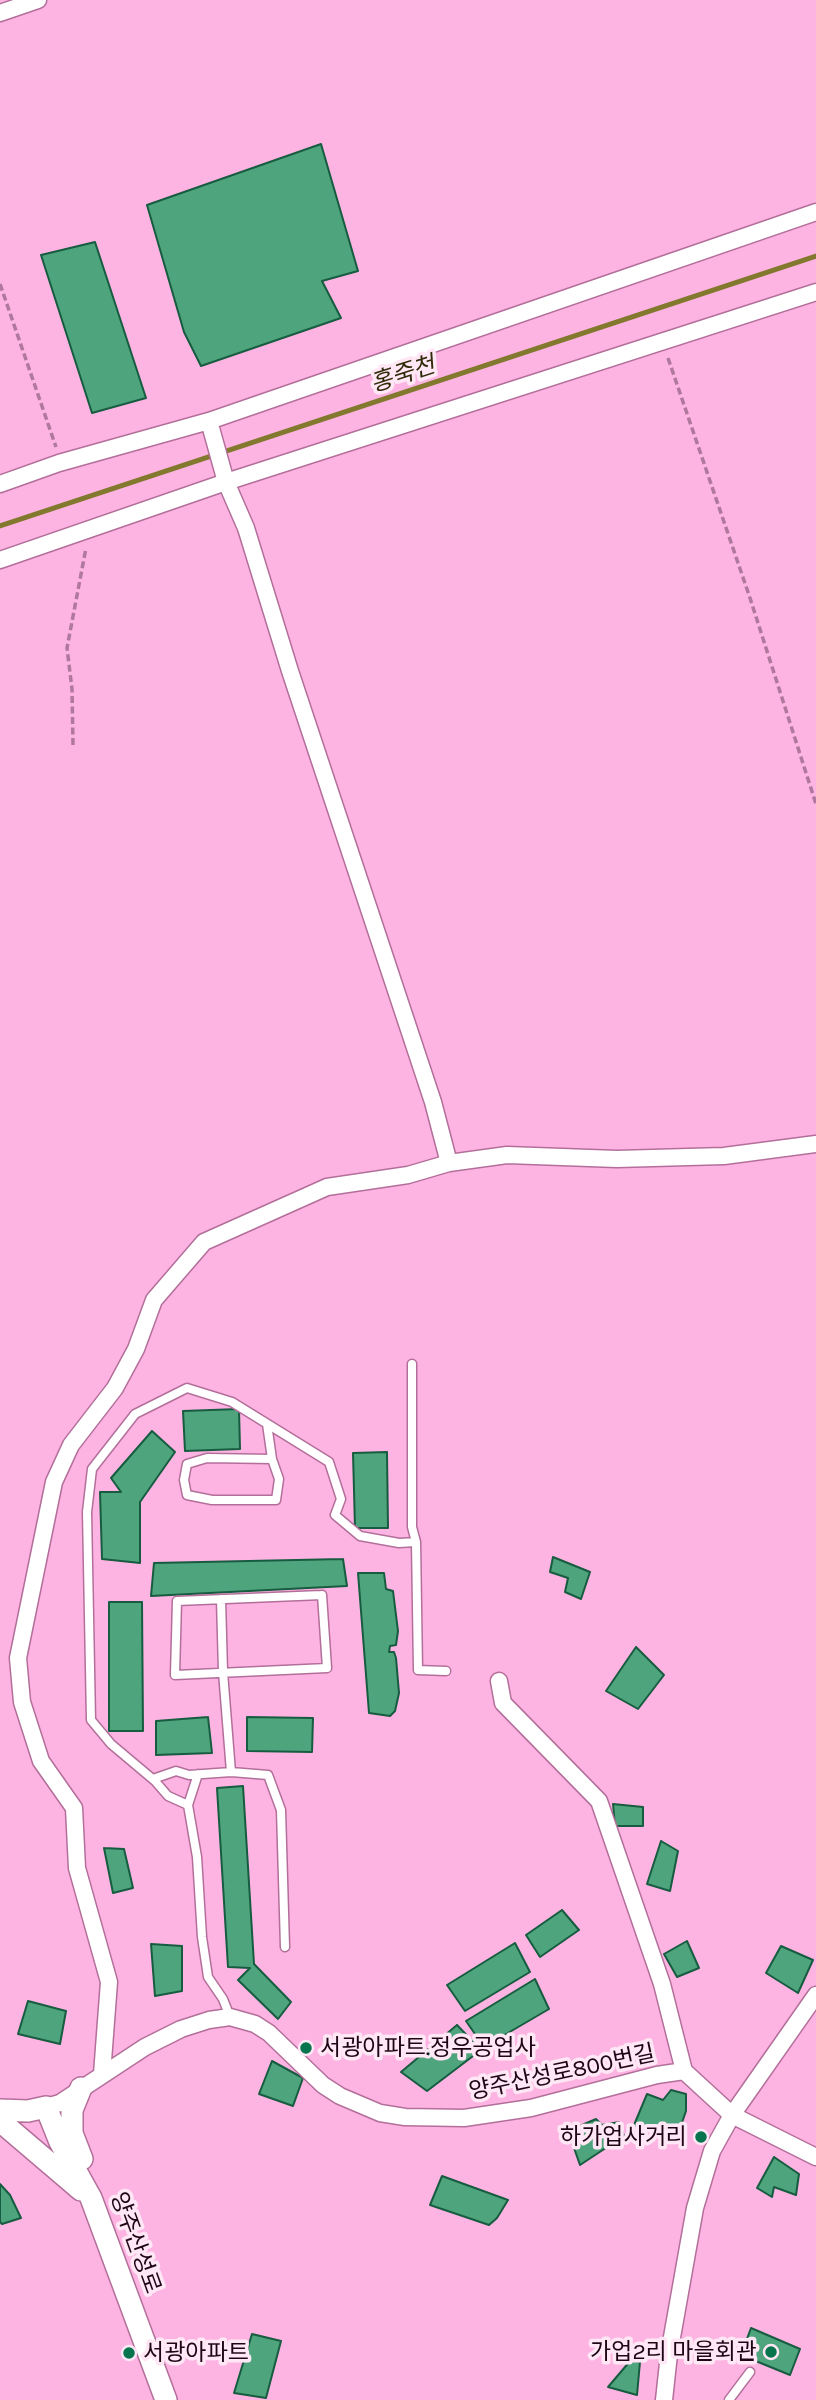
<!DOCTYPE html>
<html>
<head>
<meta charset="utf-8">
<style>
  body { margin:0 }
  canvas { display:block; background:#fdb4e2 }
</style>
</head>
<body>
<canvas width="816" height="2400"></canvas>
<script>
const g = document.querySelector('canvas').getContext('2d');
g.lineJoin = 'round';
const shape = rows => new Path2D(rows.map(r => 'M' + r).join(''));
function strokePath(path, color, width, dash) { g.strokeStyle = color; g.lineWidth = width; g.lineCap = dash ? 'butt' : 'round'; g.setLineDash(dash || []); g.stroke(path); }
function fillPath(path, color) { g.fillStyle = color; g.fill(path, 'evenodd'); }
function label(font, color, halo, rows, align = 'center') {
  g.font = font + ' Karla,"Noto Sans KR",sans-serif'; g.lineWidth = 7; g.setLineDash([]); g.textBaseline = 'middle'; g.strokeStyle = halo; g.fillStyle = color; for (const [text, x, y, turn = 0] of rows) {
    g.save(); g.translate(x, y); g.rotate((+turn || 0) * Math.PI / 180); g.textAlign = isNaN(turn) ? turn : align; if (halo) g.strokeText(text, 0, 0); g.fillText(text, 0, 0); g.restore();
  }
}
const stream = shape([
  [0,526,816,256]
]);
const building = shape([
  [321,144,358,271,322,281,341,318,201,366,184,332,147,205,321,144],
  [95,242,146,398,92,413,41,255,95,242],
  [239,1409,240,1449,185,1451,183,1411,239,1409],
  [152,1431,175,1452,140,1502,140,1563,102,1559,100,1492,121,1492,111,1478,152,1431],
  [387,1452,388,1528,355,1528,353,1453,387,1452],
  [553,1557,590,1572,581,1599,565,1592,568,1578,550,1572,553,1557],
  [343,1559,347,1586,151,1596,154,1563,343,1559],
  [358,1573,384,1573,386,1589,393,1591,398,1631,396,1645,390,1646,389,1652,394,1652,396,1658,399,1693,395,1711,390,1716,369,1713,358,1573],
  [109,1602,142,1602,143,1731,109,1731,109,1602],
  [636,1647,664,1675,638,1709,606,1691,636,1647],
  [208,1717,212,1753,156,1755,156,1721,208,1717],
  [247,1717,313,1718,312,1752,247,1751,247,1717],
  [243,1786,254,1964,291,2002,278,2019,238,1980,250,1968,228,1967,217,1788,243,1786],
  [613,1804,643,1807,643,1826,615,1826,613,1804],
  [661,1841,678,1851,670,1891,647,1884,661,1841],
  [104,1848,124,1849,133,1888,113,1893,104,1848],
  [562,1910,579,1930,540,1957,526,1935,562,1910],
  [687,1941,699,1968,677,1977,664,1954,687,1941],
  [515,1943,530,1972,465,2011,447,1985,515,1943],
  [151,1944,182,1946,182,1991,155,1996,151,1944],
  [781,1946,813,1960,798,1993,766,1973,781,1946],
  [535,1979,549,2009,484,2047,466,2021,535,1979],
  [28,2001,66,2011,60,2044,18,2034,28,2001],
  [457,2025,481,2050,427,2091,401,2072,457,2025],
  [272,2061,303,2078,293,2106,259,2094,272,2061],
  [671,2090,686,2094,686,2111,676,2140,634,2125,647,2094,663,2100,671,2090],
  [596,2119,602,2125,619,2122,624,2136,580,2165,568,2131,596,2119],
  [774,2157,799,2174,796,2195,774,2187,772,2197,757,2188,774,2157],
  [442,2176,508,2200,497,2218,489,2225,430,2205,442,2176],
  [0,2184,10,2195,21,2218,2,2224,0,2222,0,2184],
  [751,2328,800,2349,790,2375,741,2355,751,2328],
  [252,2334,281,2341,266,2398,234,2393,252,2334],
  [631,2360,640,2362,637,2395,608,2387,631,2360]
]);
const path = shape([
  [0,284,56,447],
  [668,358,750,598,816,804],
  [73,745,72,689,67,648,86,548]
]);
const lane = shape([
  [412,1364,412,1527,416,1542,418,1670,446,1671],
  [267,1424,272,1459,279,1479,276,1500,212,1500,187,1495,184,1480,187,1464,207,1458,272,1459],
  [322,1595,327,1668,175,1675,177,1601,322,1595],
  [221,1599,223,1672,231,1772],
  [153,1779,176,1771,189,1775,231,1772,268,1775,281,1810,285,1947],
  [188,1805,198,1774],
  [230,2017,223,1999,208,1977,202,1937,197,1857,188,1805,168,1796,155,1781,111,1744,91,1720,87,1512,92,1469,135,1414,187,1388,232,1402,329,1462,341,1499,335,1515,360,1536,399,1543,416,1542],
  [729,2400,750,2372]
]);
const street = shape([
  [0,13,38,0],
  [209,421,226,482,246,528,290,671,433,1102,449,1163],
  [0,484,59,463,209,421,816,212],
  [0,560,226,482,816,292],
  [499,1681,503,1703,599,1801,662,1984,684,2071],
  [102,2074,109,1982,77,1868,74,1808,41,1761,22,1702,18,1658,54,1482,71,1445,115,1388,136,1349,154,1300,204,1242,327,1187,408,1175,449,1163,507,1155,617,1159,724,1156,816,1144],
  [46,2107,60,2103,145,2047,181,2029,209,2020,230,2017,255,2024,269,2033,323,2085,340,2096,380,2113,405,2117,464,2118,531,2108,657,2075,684,2071,732,2115,816,2157],
  [664,2400,669,2354,695,2208,712,2151,732,2115,816,1995]
]);
const secondary = shape([
  [81,2088,72,2110,72,2133,82,2159],
  [0,2110,28,2111,46,2107,60,2142,91,2198,166,2400],
  [0,2121,81,2190]
]);
const markers = [
  [306,2048,7,"#06754e"],
  [701,2137,7,"#06754e"],
  [771,2352,7,"#06754e"],
  [129,2353,7,"#06754e"]
];
const poiNames = [
  ["서광아파트.정우공업사",320,2048],
  ["하가업사거리",687,2137,"right"],
  ["가업2리 마을회관",757,2352,"right"],
  ["서광아파트",143,2353]
];
const streetNames = [
  ["양주산성로800번길",562,2073,-12],
  ["양주산성로",135,2243,70]
];
const waterNames = [
  ["홍죽천",403,375,-18]
];
strokePath(stream, '#82782e', 5);
fillPath(building, '#4ea47c');
strokePath(building, '#175c40', 2);
strokePath(lane, '#b36f9a', 11);
strokePath(street, '#b36f9a', 19);
strokePath(secondary, '#b36f9a', 24);
strokePath(path, '#b0789c', 3.5, [7, 3.5]);
strokePath(lane, '#fff', 8);
strokePath(street, '#fff', 16);
strokePath(secondary, '#fff', 21);
for (const [x, y, r, color] of markers) { const dot = new Path2D(); dot.arc(x, y, r, 0, 2 * Math.PI); g.fillStyle = color; g.fill(dot); strokePath(dot, '#ffe7f5', 2.5); }
label('23px', '#1d0516', '#ffe7f5', poiNames, 'left');
label('23px', '#1d0516', '#ffe7f5', streetNames);
label('italic 24px', '#302b0a', '#ffe7f5', waterNames);
</script>
</body>
</html>
